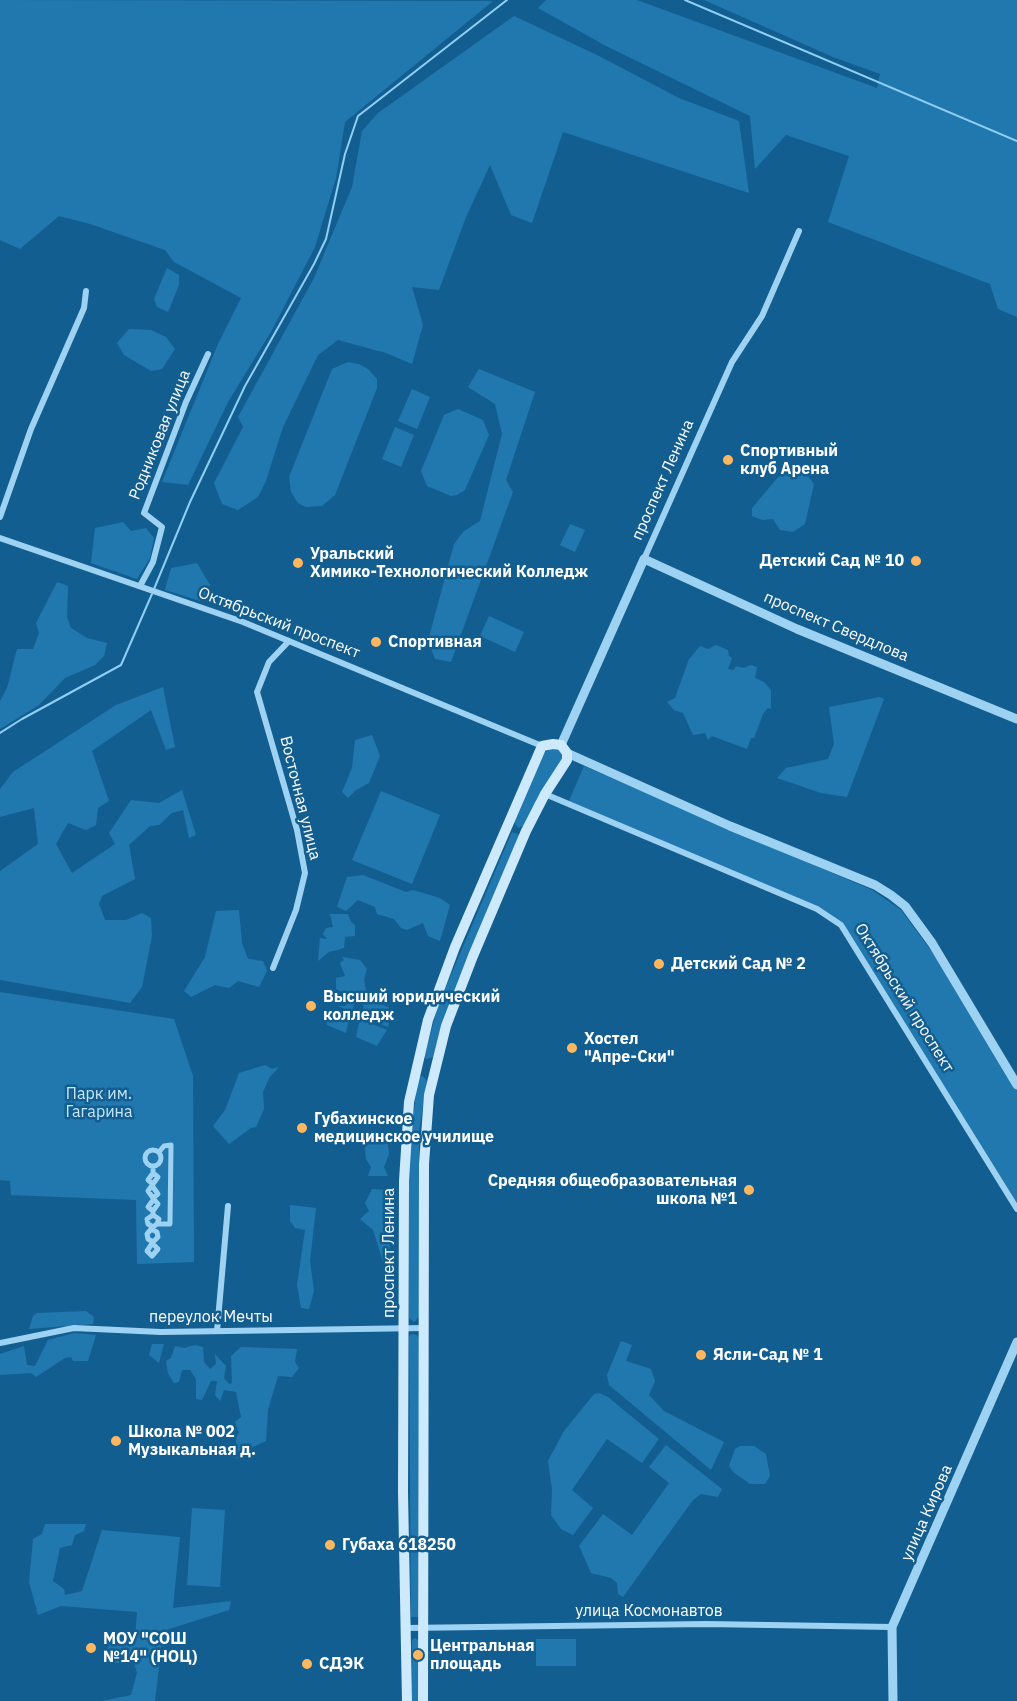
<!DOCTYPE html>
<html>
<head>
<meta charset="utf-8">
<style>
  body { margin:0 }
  canvas { display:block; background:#135e90 }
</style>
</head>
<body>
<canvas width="1017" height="1701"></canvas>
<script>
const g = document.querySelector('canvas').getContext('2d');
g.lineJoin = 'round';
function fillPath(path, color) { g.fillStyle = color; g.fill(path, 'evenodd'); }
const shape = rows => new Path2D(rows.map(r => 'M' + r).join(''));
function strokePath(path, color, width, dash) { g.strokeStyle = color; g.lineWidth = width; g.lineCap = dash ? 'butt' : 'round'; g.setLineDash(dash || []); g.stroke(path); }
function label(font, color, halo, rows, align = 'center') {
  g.font = font + ' "IBM Plex Sans",sans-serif'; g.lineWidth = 5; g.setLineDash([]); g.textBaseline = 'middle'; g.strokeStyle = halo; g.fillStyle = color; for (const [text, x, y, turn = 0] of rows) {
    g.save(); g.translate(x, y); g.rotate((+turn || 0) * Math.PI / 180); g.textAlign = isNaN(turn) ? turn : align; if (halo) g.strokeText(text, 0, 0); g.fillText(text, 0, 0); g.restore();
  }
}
const green = shape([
  [0,0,493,1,345,122,336,178,315,247,272,330,228,402,188,485,162,482,218,344,241,298,174,262,165,250,90,224,59,216,20,249,0,240],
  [546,0,637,0,877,88,880,74,833,57,704,0,1017,0,1017,317,998,309,990,284,828,222,849,156,786,135,755,169,750,116,606,46,538,8],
  [514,16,597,55,679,98,739,121,749,193,563,132,532,223,511,215,490,165,466,217,439,290,412,287,423,325,412,364,386,353,338,340,318,355,283,427,266,481,258,497,238,510,222,504,214,483,243,427,238,417,314,278,352,187,362,131,378,113],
  [167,268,179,275,179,285,168,312,157,307,154,299],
  [129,329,151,330,166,337,175,349,162,369,151,371,124,355,117,343],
  [348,362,359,364,368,369,377,379,377,388,335,495,322,506,306,507,298,503,291,492,289,477,332,369],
  [479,369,535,392,506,480,513,492,451,662,435,659,428,641,454,544,464,531,480,521,502,434,495,404,468,387],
  [412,389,430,397,417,429,398,421],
  [458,409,483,420,489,435,465,490,457,495,451,496,427,486,421,471,444,415],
  [395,427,414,435,401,467,382,459],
  [790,463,805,472,814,484,805,524,793,532,780,530,773,519,762,520,752,516,752,508],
  [123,522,131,531,146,528,154,538,150,558,137,579,91,563,95,528],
  [570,524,585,530,575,552,560,545],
  [197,563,210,585,206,597,200,601,165,590,171,568],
  [57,582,68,586,67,617,71,628,87,638,107,643,104,656,95,665,65,678,39,705,0,729,0,701,7,688,17,649,33,649,39,633,36,623],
  [489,616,524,632,515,652,480,636],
  [716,645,728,650,729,656,732,658,728,669,734,670,736,666,743,668,751,665,757,667,755,678,764,682,771,690,771,709,768,708,763,714,754,738,751,738,747,749,712,736,708,740,705,733,693,735,683,713,674,710,667,702,675,698,689,659,700,646,708,649],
  [163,687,175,747,166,750,151,710,92,751,109,801,98,808,96,825,86,830,68,823,56,844,72,873,115,844,109,833,131,800,159,803,182,790,196,835,189,838,183,810,172,813,159,825,150,826,129,845,135,879,102,896,99,904,105,920,126,920,142,913,151,918,152,936,142,987,130,1003,0,980,0,871,38,844,34,808,0,817,0,789,13,772,116,705],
  [880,697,884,699,847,797,821,793,777,778,786,768,828,759,834,744,829,707],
  [372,735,380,756,369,783,356,790,348,798,342,792,352,768,355,740],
  [551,749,559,750,563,757,523,826,518,828,514,822,545,752],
  [584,766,872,890,901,910,943,967,1017,1090,1017,1206,842,923,824,910,568,803],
  [381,791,440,815,412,884,352,860],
  [512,832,520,835,439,1034,433,1057,427,1059,424,1057,439,1003],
  [363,875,406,892,413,890,440,898,450,905,440,941,428,936,423,923,407,930,401,928,394,919,377,914,375,907,358,900,346,911,337,907,347,877],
  [239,910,242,943,248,959,263,961,267,971,259,987,238,981,229,988,215,985,191,997,184,991,205,957,216,911],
  [330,914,348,914,351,922,355,925,355,936,345,937,344,948,329,952,318,961,320,938,327,939,323,934,326,928,333,927],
  [342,957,360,960,367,969,364,980,366,990,375,993,376,1003,388,1007,391,1011,388,1027,361,1016,364,1006,361,1003,354,1003,352,1012,338,1006,345,1006,353,998,336,989,336,978,345,976,340,963,344,960],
  [0,992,174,1019,193,1076,194,1262,137,1264,136,1200,11,1195,10,1181,0,1180],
  [334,1009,350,1015,346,1033,327,1025,326,1020],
  [360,1019,387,1030,377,1046,356,1037],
  [265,1065,272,1069,279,1067,269,1078,263,1092,264,1109,256,1127,251,1128,229,1144,213,1126,225,1110,239,1073],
  [423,1076,427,1081,419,1131,419,1317,414,1322,409,1318,409,1151,418,1077],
  [382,1132,387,1137,389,1154,384,1167,388,1176,368,1176,371,1167,366,1159,364,1139],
  [372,1189,387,1190,390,1251,388,1264,384,1265,373,1230,360,1219,369,1211,365,1203],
  [290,1205,316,1208,310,1261,314,1291,309,1309,301,1308,297,1285,305,1230,295,1228,290,1221],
  [86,1311,94,1317,93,1324,29,1329,33,1316,37,1313],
  [74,1333,96,1335,88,1361,73,1361,71,1357,65,1358,36,1377,31,1373,0,1375,0,1354,24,1346,27,1365,35,1366,48,1340],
  [411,1334,417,1335,419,1338,418,1617,411,1617,409,1337],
  [621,1341,632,1345,626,1361,651,1369,655,1381,649,1395,664,1411,724,1442,711,1470,609,1385,607,1375],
  [152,1344,164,1344,159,1363,149,1355],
  [195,1345,203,1347,204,1362,210,1369,216,1364,215,1354,226,1366,224,1378,229,1384,232,1383,231,1356,241,1347,297,1349,295,1362,299,1368,292,1377,278,1376,268,1410,266,1441,246,1450,236,1459,236,1438,239,1433,235,1422,241,1417,236,1392,224,1390,220,1401,215,1395,217,1381,211,1381,202,1400,196,1399,196,1379,190,1370,182,1370,179,1382,174,1383,168,1373,166,1361,171,1358,175,1346,184,1348],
  [599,1393,608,1397,659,1439,642,1463,607,1439,572,1490,593,1508,573,1535,561,1529,551,1515,552,1489,548,1461,564,1431,594,1394],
  [666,1445,722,1489,718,1497,701,1494,693,1500,623,1597,618,1594,617,1583,611,1578,591,1573,579,1546,603,1514,632,1535,669,1483,649,1467],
  [740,1446,754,1446,766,1454,770,1476,765,1484,750,1484,733,1472,729,1466,735,1449],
  [192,1508,225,1510,220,1587,187,1585],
  [45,1524,86,1524,84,1531,75,1535,72,1545,60,1548,53,1581,64,1589,65,1595,82,1591,102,1530,180,1537,173,1608,231,1601,229,1610,163,1631,155,1701,102,1701,131,1695,137,1673,134,1663,106,1663,107,1651,111,1637,135,1639,137,1612,61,1606,38,1615,29,1582,33,1539,42,1534],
  [415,1638,418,1640,419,1701,412,1701,412,1640],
  [536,1639,576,1639,576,1666,536,1666]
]);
const stream = shape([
  [685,0,1017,141],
  [154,589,190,502,245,386,314,264,326,239,345,154,358,116,507,0],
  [0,733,22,719,121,665,152,594]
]);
const pedestrian = shape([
  '145 1158a8 8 0 1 1 16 0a8 8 0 1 1-16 0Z',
  [153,1173,158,1177,153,1184,148,1180,153,1173,153,1166],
  [153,1187,158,1194,153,1198,148,1191,153,1184],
  [153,1198,158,1204,153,1211,148,1207,153,1200],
  [153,1215,147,1219,148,1224,153,1227,157,1224,159,1219,153,1215,153,1211],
  [157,1224,170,1224,171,1145,164,1146,159,1152],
  [153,1230,157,1232,158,1237,153,1242,148,1239,147,1234,153,1227],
  [153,1244,158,1249,152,1256,147,1251,153,1242]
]);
const minor = shape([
  [0,517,31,429,84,308,86,291],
  [0,538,243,622,542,746],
  [644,559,732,362,762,316,799,231],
  [140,586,153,562,162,527,144,513,186,402,208,354],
  [545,794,817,909,841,925,1017,1209],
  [273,968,296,910,305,873,297,830,257,692,269,662,289,641],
  [217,1331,228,1206],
  [0,1343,74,1328,161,1332,424,1328],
  [406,1628,706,1624,892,1627]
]);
const tertiary = shape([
  [561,745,644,559,797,629,1017,719],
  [567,753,730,826,875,885,891,895,905,906,932,943,1017,1085],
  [893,1701,892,1627,1017,1342]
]);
const secondary = shape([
  [407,1701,403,1492,404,1181,409,1102,428,1020,455,947,542,746,553,744,561,745,567,753,567,760,545,794,526,831,473,956,446,1026,429,1095,424,1164,423,1701]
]);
const markers = [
  [728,460,6,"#ffb75f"],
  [916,561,6,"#ffb75f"],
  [298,563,6,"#ffb75f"],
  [376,642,6,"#ffb75f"],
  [659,964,6,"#ffb75f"],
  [311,1006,6,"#ffb75f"],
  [572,1048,6,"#ffb75f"],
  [302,1128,6,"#ffb75f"],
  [749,1190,6,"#ffb75f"],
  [701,1355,6,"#ffb75f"],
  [116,1441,6,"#ffb75f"],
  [330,1545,6,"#ffb75f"],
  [91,1648,6,"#ffb75f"],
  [418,1655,6,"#ffb75f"],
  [307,1664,6,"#ffb75f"]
];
const streetNames = [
  ["Родниковая улица",160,435,-68],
  ["проспект Ленина",663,480,-66],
  ["Октябрьский проспект",279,623,21],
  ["проспект Свердлова",836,627,23],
  ["Восточная улица",300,798,76],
  ["Октябрьский проспект",904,998,58],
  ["проспект Ленина",389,1253,-90],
  ["переулок Мечты",211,1317],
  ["улица Кирова",927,1513,-66],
  ["улица Космонавтов",649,1611]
];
const poiNames = [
  ["Спортивный",740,451],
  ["клуб Арена",740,469],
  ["Уральский",310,554],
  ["Химико-Технологический Колледж",310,572],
  ["Детский Сад № 10",904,561,"right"],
  ["Спортивная",388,642],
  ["Детский Сад № 2",671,964],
  ["Высший юридический",323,997],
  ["колледж",323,1015],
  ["Хостел",584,1039],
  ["\"Апре-Ски\"",584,1057],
  ["Губахинское",314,1119],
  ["медицинское училище",314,1137],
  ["Средняя общеобразовательная",737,1181,"right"],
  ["школа №1",737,1199,"right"],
  ["Ясли-Сад № 1",713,1355],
  ["Школа № 002",128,1432],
  ["Музыкальная д.",128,1450],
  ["Губаха 618250",342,1545],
  ["МОУ \"СОШ",103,1639],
  ["№14\" (НОЦ)",103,1657],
  ["Центральная",430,1646],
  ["площадь",430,1664],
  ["СДЭК",319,1664]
];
const parkNames = [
  ["Парк им.",99,1094],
  ["Гагарина",99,1112]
];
fillPath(green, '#2178ae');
strokePath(stream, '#90cff5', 2);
strokePath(pedestrian, '#9ed2f2', 5);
strokePath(minor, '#9ed2f2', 6);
strokePath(tertiary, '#9ed2f2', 9);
strokePath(secondary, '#cde9fc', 10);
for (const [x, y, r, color] of markers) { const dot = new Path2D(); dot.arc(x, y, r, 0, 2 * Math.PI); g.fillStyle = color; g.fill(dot); strokePath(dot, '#135e90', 2); }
label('16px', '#fff', '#135e90', streetNames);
label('bold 16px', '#fff', '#135e90', poiNames, 'left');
label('16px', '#c6e7fd', '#135e90', parkNames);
</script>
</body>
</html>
